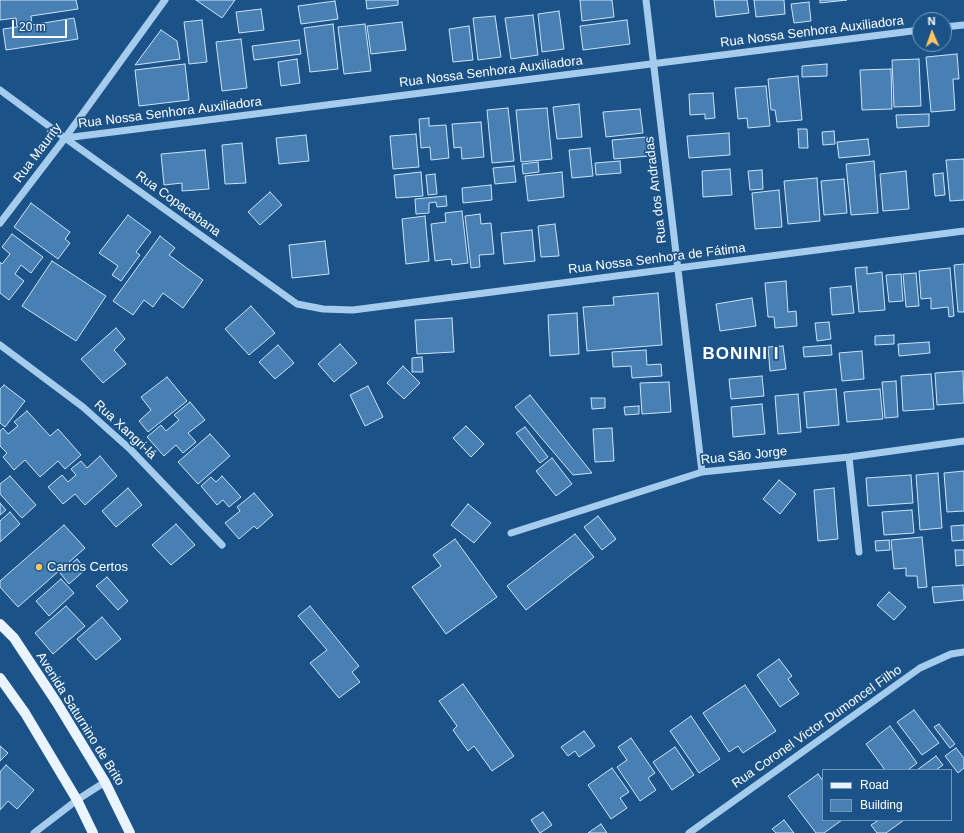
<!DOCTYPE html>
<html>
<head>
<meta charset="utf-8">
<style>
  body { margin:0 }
  #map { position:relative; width:964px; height:833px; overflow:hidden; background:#1b5389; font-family:Helvetica,sans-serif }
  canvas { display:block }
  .legend { position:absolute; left:822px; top:769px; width:130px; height:52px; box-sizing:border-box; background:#1b5389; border:1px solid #7698b8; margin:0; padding:5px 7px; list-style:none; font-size:12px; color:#fff }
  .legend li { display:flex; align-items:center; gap:8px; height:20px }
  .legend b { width:20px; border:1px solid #7698b8 }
  .north { position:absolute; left:912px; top:12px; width:40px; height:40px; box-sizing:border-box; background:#1b5389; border:1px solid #7698b8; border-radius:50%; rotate:358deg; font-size:11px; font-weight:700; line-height:16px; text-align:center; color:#fff }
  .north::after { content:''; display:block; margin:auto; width:14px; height:18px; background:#fec561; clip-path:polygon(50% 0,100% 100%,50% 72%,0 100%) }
  .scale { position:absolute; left:12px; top:20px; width:55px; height:18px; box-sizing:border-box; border:2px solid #fff; border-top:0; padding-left:5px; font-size:12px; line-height:14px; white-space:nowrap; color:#fff; -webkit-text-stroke:3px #1b5389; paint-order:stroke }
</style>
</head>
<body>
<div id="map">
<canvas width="964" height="833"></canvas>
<ul class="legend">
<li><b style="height:5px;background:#eaf4ff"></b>Road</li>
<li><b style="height:11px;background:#4880b3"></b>Building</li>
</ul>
<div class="north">N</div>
<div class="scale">20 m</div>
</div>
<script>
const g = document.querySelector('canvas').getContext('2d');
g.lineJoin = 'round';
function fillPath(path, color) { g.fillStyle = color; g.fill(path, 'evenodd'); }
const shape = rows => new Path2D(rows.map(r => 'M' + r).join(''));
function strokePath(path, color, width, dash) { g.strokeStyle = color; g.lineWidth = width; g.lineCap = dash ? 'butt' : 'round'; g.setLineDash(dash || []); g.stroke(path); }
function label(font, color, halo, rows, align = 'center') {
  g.font = font + ' Helvetica,sans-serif'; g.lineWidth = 3.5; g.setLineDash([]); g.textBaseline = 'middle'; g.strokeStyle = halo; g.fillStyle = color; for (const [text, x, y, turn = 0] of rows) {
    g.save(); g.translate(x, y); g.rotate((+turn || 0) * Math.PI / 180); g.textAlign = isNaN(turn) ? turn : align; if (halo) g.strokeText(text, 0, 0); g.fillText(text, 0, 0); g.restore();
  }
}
const building = shape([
  [0,0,76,0,78,9,31,16,32,25,74,18,78,39,6,50,3,29,17,27,16,18,0,20,0,0],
  [196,0,235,0,222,18,196,0],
  [366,0,398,0,398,5,367,9,366,0],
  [580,0,612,0,614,17,582,21,580,0],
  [714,0,747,0,749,13,716,17,714,0],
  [754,0,784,0,785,14,756,17,754,0],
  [820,0,847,0,820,3,820,0],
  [335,1,338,19,301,24,298,6,335,1],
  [809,2,811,21,794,23,791,4,809,2],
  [261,9,264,30,239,33,236,12,261,9],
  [559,11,564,49,542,52,538,14,559,11],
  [533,15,538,55,511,59,505,18,533,15],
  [495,16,501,57,478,60,473,18,495,16],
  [202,20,207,62,189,64,184,22,202,20],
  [627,20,630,44,583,50,580,26,627,20],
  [402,22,406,50,371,54,367,26,402,22],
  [333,24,338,69,310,72,304,28,333,24],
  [365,24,371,71,344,74,338,27,365,24],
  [469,26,473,60,453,62,449,29,469,26],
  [161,30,177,41,180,59,135,65,161,30],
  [241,39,247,88,222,91,216,42,241,39],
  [299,40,301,54,254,60,252,46,299,40],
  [957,54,959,79,953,79,955,110,931,112,926,57,957,54],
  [297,59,300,83,281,86,278,62,297,59],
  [919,59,921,106,894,107,892,60,919,59],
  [185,64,189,100,139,106,135,70,185,64],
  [827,64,827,76,802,77,802,66,827,64],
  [891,69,892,109,862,110,860,70,891,69],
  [798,76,802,120,777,122,775,110,771,110,768,79,798,76],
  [766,86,770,126,748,128,747,118,738,119,735,88,766,86],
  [713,93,715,118,705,119,705,114,690,115,689,94,713,93],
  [579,104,582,137,557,139,553,107,579,104],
  [508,108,514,161,492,163,487,110,508,108],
  [547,108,552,159,521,162,516,110,547,108],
  [640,109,643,133,606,137,603,112,640,109],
  [929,114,929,126,897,128,896,115,929,114],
  [429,118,429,126,446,125,449,158,431,160,430,147,421,148,419,119,429,118],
  [481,122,484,157,462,159,461,147,454,148,452,124,481,122],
  [798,129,807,129,808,148,799,148,798,129],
  [834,131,835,144,823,145,822,132,834,131],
  [729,133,730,155,689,158,687,136,729,133],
  [416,134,419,167,393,169,390,136,416,134],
  [306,135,309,161,279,164,276,138,306,135],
  [647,137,649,156,614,159,612,140,647,137],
  [868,139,870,155,839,158,837,142,868,139],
  [242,143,246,183,225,184,222,145,242,143],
  [590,148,593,176,572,178,569,150,590,148],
  [205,150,209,189,182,191,182,183,164,185,161,154,205,150],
  [964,159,964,200,950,201,946,160,964,159],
  [620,161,621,173,596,175,595,163,620,161],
  [874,161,878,213,851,215,846,164,874,161],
  [538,162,539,172,523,174,522,164,538,162],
  [514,166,516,182,495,184,493,168,514,166],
  [730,169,732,195,703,197,702,171,730,169],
  [762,170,763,189,750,190,748,171,762,170],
  [906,171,909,209,883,211,880,174,906,171],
  [421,172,423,196,396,198,394,175,421,172],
  [562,172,564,197,528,201,525,176,562,172],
  [943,173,945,195,935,196,933,174,943,173],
  [435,174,437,194,428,195,426,175,435,174],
  [817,178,820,221,788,224,784,181,817,178],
  [844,179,847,213,824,215,821,181,844,179],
  [491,185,492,200,463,203,462,188,491,185],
  [779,190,782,227,755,229,752,193,779,190],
  [270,192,282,205,260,225,248,212,270,192],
  [446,196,447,206,437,207,436,202,429,203,429,213,416,214,415,199,446,196],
  [31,203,70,232,65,239,70,243,58,259,14,227,31,203],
  [462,211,468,263,452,265,451,259,435,261,431,224,446,222,445,213,462,211],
  [480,214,481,224,491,223,494,254,479,255,480,267,471,268,465,216,480,214],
  [128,215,151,232,136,252,140,255,121,281,112,275,118,266,99,253,128,215],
  [425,216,429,261,406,264,402,219,425,216],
  [555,224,559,256,541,257,538,226,555,224],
  [532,230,535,261,504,264,501,233,532,230],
  [12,234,43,257,31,273,21,265,15,274,24,281,9,300,0,293,0,262,2,264,10,254,2,247,12,234],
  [160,236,175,248,169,255,203,280,183,308,163,293,153,307,144,300,133,315,113,301,160,236],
  [325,241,329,274,292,278,289,245,325,241],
  [52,261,106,296,76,341,22,306,52,261],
  [964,264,964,312,958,312,954,265,964,264],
  [867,267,867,274,882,272,885,310,859,312,855,268,867,267],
  [950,268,954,316,949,317,948,307,931,309,931,298,921,299,919,271,950,268],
  [916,273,919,306,906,307,903,274,916,273],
  [901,274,903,301,889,302,886,275,901,274],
  [786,281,788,312,796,311,797,326,775,328,774,317,768,317,765,283,786,281],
  [851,286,854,313,832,315,830,288,851,286],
  [658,293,662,345,587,351,583,307,614,305,613,297,658,293],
  [752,298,756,326,720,331,716,304,752,298],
  [251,306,275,333,249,355,225,329,251,306],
  [577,313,579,354,550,356,548,315,577,313],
  [452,318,454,352,417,354,415,320,452,318],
  [829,322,831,339,817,341,815,323,829,322],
  [116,328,125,339,114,350,126,364,103,383,81,359,116,328],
  [894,335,894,344,875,345,875,336,894,335],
  [929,342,930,353,899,356,898,344,929,342],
  [340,344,357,363,334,382,318,364,340,344],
  [278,345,294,363,275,379,259,362,278,345],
  [831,345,832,355,804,357,803,347,831,345],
  [783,346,786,369,770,371,768,347,783,346],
  [646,350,647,365,661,364,662,376,632,378,631,366,613,367,612,352,646,350],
  [862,351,864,379,842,381,839,353,862,351],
  [422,357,423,372,412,372,412,358,422,357],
  [403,366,420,383,404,399,387,383,403,366],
  [963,371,964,403,937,405,935,373,963,371],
  [931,374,934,409,903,411,901,376,931,374],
  [762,376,764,396,731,399,729,379,762,376],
  [167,377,187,401,148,432,139,421,151,410,141,397,167,377],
  [896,381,898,417,885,418,882,382,896,381],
  [669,382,671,412,642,414,640,383,669,382],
  [4,385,25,401,5,427,0,423,0,389,4,385],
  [368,386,383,417,365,426,350,395,368,386],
  [836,389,839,425,807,428,804,392,836,389],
  [880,389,883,419,847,422,844,392,880,389],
  [798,394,801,432,778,434,775,396,798,394],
  [530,395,592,473,573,475,515,407,530,395],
  [591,398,605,398,605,408,592,409,591,398],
  [190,402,205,420,188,433,196,442,183,453,176,445,164,456,147,437,161,425,166,431,179,420,174,415,190,402],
  [762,404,765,434,733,437,731,407,762,404],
  [639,406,639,414,625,415,624,407,639,406],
  [27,411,50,436,58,429,81,455,65,469,58,461,40,477,25,460,14,470,3,457,7,453,0,446,0,431,3,428,8,434,18,426,14,422,27,411],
  [466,426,484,444,471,457,453,438,466,426],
  [525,427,548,457,540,463,516,433,525,427],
  [612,428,614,461,595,462,593,429,612,428],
  [210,434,230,456,198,484,178,462,210,434],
  [100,456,117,476,85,505,75,494,63,504,48,487,62,475,68,482,76,475,71,469,81,461,87,468,100,456],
  [552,458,572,484,556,496,536,471,552,458],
  [964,471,964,511,947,512,944,473,964,471],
  [938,473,942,528,920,530,916,475,938,473],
  [911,475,913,503,868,506,866,478,911,475],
  [10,476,36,505,22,518,0,494,0,484,10,476],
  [222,476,241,497,229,507,223,500,217,505,201,486,211,477,216,482,222,476],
  [779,480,796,494,780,514,763,499,779,480],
  [128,488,142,505,116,527,102,511,128,488],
  [834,488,838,539,818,541,814,490,834,488],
  [254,493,273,515,257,529,254,526,239,539,225,523,240,511,237,507,254,493],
  [0,503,6,510,0,515,0,503],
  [468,504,491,523,474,543,451,525,468,504],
  [912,510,914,533,884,535,882,512,912,510],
  [10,512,20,524,0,542,0,521,10,512],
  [598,516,616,539,602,550,584,527,598,516],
  [176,524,195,545,171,565,152,545,176,524],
  [64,525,85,548,18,607,0,587,0,581,64,525],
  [964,525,964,540,952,541,951,526,964,525],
  [575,534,594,557,526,610,507,586,575,534],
  [922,537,927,587,918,588,917,576,906,576,906,568,894,569,891,540,922,537],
  [455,539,497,597,446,634,412,587,441,566,433,555,455,539],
  [889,540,890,550,876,551,875,541,889,540],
  [955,550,964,550,964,565,956,566,955,550],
  [77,559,86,569,69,584,60,573,77,559],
  [107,577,128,601,118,610,96,586,107,577],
  [61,579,74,593,49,616,36,601,61,579],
  [963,585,964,600,934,603,932,587,963,585],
  [889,592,906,607,894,620,877,605,889,592],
  [66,606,85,626,53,654,35,633,66,606],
  [310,606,359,666,352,672,360,682,339,698,310,663,327,650,298,616,310,606],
  [102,617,121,639,96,660,77,639,102,617],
  [779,659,792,676,788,679,799,694,780,707,757,675,779,659],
  [463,684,514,756,492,771,474,746,468,751,453,730,457,726,439,701,463,684],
  [745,685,776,731,743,753,738,746,729,752,703,713,745,685],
  [914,710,939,743,922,755,897,722,914,710],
  [691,716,720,759,699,773,670,731,691,716],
  [939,724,955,744,950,748,934,727,939,724],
  [890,726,917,763,908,770,885,770,866,744,890,726],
  [584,731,595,746,579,757,575,751,568,756,561,747,584,731],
  [631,738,655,773,648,778,656,790,640,801,617,767,627,760,618,747,631,738],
  [0,746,8,753,0,761,0,746],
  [675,747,694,775,672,790,653,762,675,747],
  [956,748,964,758,964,768,958,773,945,756,956,748],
  [936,756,943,765,936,770,917,770,936,756],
  [6,765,34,790,17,809,8,801,0,810,0,772,6,765],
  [612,768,629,792,620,798,627,808,611,819,588,785,612,768],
  [818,774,823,781,823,820,842,820,824,833,816,833,788,796,818,774],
  [543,812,552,825,540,833,531,820,543,812],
  [784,820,794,833,776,833,772,829,784,820],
  [879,820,904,820,886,833,877,833,871,825,879,820],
  [601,824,607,833,588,833,601,824]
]);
const minor = shape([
  [646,0,702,472],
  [944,27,964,25],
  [0,90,65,138,297,304,323,309,353,310,964,231],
  [65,138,920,30],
  [0,223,65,138,165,0],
  [0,345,83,407,131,450,222,545],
  [849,457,859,552],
  [511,533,702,472,849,457,964,441],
  [34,833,77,800,105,782],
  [689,833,920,668,951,654,964,652]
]);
const major = shape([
  [0,624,14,638,57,703,105,782,130,833],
  [0,678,25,713,77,800,93,833]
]);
const markers = [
  [39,567,4,"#fec561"]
];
const streetNames = [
  ["Rua Nossa Senhora Auxiliadora",812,32,-7],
  ["Rua Nossa Senhora Auxiliadora",491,72,-7],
  ["Rua Nossa Senhora Auxiliadora",170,113,-7],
  ["Rua Maurity",38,153,-53],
  ["Rua dos Andradas",656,190,-97],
  ["Rua Copacabana",178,204,36],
  ["Rua Nossa Senhora de Fátima",657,259,-7],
  ["Rua Xangri-lá",125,430,43],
  ["Rua São Jorge",744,456,-6],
  ["Avenida Saturnino de Brito",80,719,58],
  ["Rua Coronel Victor Dumoncel Filho",817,727,-35]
];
const poiNames = [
  ["Carros Certos",47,567]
];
const districtNames = [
  ["BONINI I",741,354]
];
fillPath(building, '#4880b3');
strokePath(building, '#cae3f9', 1);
strokePath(minor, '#a5cbed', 7);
strokePath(major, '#eaf4ff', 10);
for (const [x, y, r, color] of markers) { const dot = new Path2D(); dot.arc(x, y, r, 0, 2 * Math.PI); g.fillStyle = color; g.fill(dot); strokePath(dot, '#1b5389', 1.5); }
label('13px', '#fff', '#1b5389', streetNames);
label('13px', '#fff', '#1b5389', poiNames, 'left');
g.letterSpacing = '1px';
label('bold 17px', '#fff', '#1b5389', districtNames);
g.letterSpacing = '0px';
</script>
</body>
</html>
